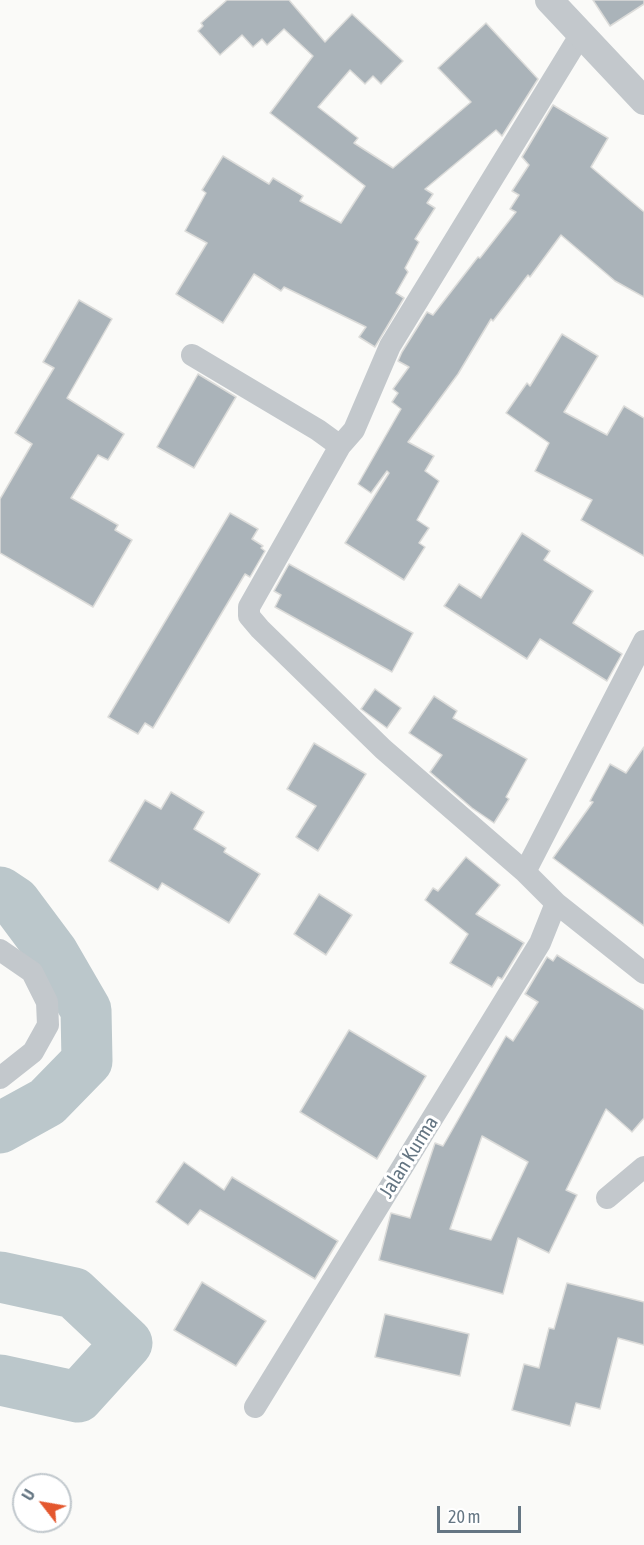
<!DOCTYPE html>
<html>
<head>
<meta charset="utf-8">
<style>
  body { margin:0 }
  #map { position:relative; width:644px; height:1545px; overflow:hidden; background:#fafaf8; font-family:"Asap Condensed",sans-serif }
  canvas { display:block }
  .north { position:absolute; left:12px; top:1473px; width:60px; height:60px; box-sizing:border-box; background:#fff; border:2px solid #c1c8cd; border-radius:50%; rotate:301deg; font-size:16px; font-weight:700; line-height:24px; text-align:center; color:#657683 }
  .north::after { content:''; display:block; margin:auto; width:21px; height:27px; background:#e4572e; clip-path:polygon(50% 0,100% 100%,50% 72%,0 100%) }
  .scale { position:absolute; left:437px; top:1506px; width:84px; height:27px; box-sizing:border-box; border:3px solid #657683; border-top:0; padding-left:8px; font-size:18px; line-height:21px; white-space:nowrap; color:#657683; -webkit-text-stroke:4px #fff; paint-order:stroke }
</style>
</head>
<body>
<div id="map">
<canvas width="644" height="1545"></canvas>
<div class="north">U</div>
<div class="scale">20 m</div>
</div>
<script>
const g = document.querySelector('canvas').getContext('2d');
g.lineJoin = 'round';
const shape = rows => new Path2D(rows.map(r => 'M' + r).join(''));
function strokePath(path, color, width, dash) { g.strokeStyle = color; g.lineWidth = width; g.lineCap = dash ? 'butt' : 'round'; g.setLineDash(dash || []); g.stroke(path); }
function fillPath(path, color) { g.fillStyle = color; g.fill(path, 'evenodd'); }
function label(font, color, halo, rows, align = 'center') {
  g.font = font + ' "Asap Condensed",sans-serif'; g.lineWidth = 6; g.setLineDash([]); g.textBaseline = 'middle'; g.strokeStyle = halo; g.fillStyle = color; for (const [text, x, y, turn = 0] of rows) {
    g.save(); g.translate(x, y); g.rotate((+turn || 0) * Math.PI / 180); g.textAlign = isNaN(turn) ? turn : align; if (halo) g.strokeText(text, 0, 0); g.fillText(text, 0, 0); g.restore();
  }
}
const river = shape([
  [0,892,15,902,53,953,86,1010,87,1061,47,1102,0,1128],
  [0,1277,74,1293,127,1343,78,1397,0,1380]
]);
const building = shape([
  [227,0,289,0,325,42,352,14,403,61,381,84,373,76,365,84,350,70,318,107,358,138,354,143,393,168,471,102,438,68,486,23,538,79,502,136,496,130,425,189,433,194,427,203,435,208,415,239,419,242,405,268,408,272,396,293,404,298,375,347,359,337,366,327,284,287,281,291,254,274,223,323,176,294,207,243,185,231,206,193,202,190,223,156,269,184,273,178,303,196,300,201,341,223,365,186,270,113,313,56,284,29,267,45,262,39,253,47,242,35,220,55,198,31,203,26,201,23,227,0],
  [593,0,644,0,644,4,610,26,593,0],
  [553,105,608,138,591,167,644,212,644,297,615,281,561,235,530,277,528,275,493,321,491,319,458,374,408,442,434,456,425,471,439,481,417,520,429,528,419,543,425,547,404,580,345,543,389,473,387,471,371,493,358,484,401,409,392,402,398,393,393,389,409,367,398,361,402,352,427,312,433,315,478,257,480,258,516,212,510,209,519,195,512,191,529,165,522,157,553,105],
  [79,300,112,319,67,398,124,434,108,460,98,455,71,498,118,525,115,530,132,540,93,607,0,553,0,499,32,444,15,433,54,368,43,362,79,300],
  [562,334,598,356,564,412,607,435,624,406,644,418,644,556,581,520,592,500,535,471,549,443,506,413,527,383,530,386,562,334],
  [198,374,236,397,194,468,157,447,198,374],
  [230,513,258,529,252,539,263,546,261,548,265,551,250,577,245,574,153,728,145,723,138,734,108,717,230,513],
  [522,533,550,551,544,560,593,591,573,623,622,654,607,681,540,639,527,659,444,606,459,584,481,598,522,533],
  [289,564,413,633,392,672,275,607,281,595,274,591,289,564],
  [375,689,401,708,387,728,361,709,375,689],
  [434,696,457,711,453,718,527,759,506,797,509,799,494,823,472,808,430,772,442,755,409,733,434,696],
  [314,743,366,774,318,851,296,837,316,806,287,789,314,743],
  [644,747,644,926,553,858,593,802,590,801,610,764,626,773,644,747],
  [171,792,204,812,194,829,226,848,224,852,260,874,229,923,162,883,158,890,109,861,145,800,161,809,171,792],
  [466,857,500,885,476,914,524,943,502,979,498,977,492,987,450,963,468,934,425,900,433,888,438,891,466,857],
  [319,894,352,915,326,955,294,934,319,894],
  [557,955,644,1010,644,1118,632,1132,606,1109,566,1190,577,1195,549,1253,518,1238,503,1294,379,1260,391,1213,410,1218,435,1143,443,1146,506,1036,513,1041,538,1002,525,994,547,957,553,961,557,955],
  [482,1136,528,1162,491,1240,450,1229,482,1136],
  [349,1030,426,1076,377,1159,300,1112,349,1030],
  [184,1162,224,1190,232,1177,338,1241,315,1279,200,1210,188,1225,156,1202,184,1162],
  [202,1282,266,1321,236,1366,174,1330,202,1282],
  [567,1283,644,1302,644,1345,618,1338,600,1409,576,1403,570,1426,512,1410,524,1364,539,1368,549,1328,554,1329,567,1283],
  [385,1314,469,1334,460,1376,375,1357,385,1314]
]);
const minor = shape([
  [192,355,318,430,340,446,354,430,390,346,581,34],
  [340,446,249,607,249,616,260,629,383,749,525,872,556,903,644,973],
  [525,872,644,641],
  [0,950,32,972,47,1002,48,1025,33,1052,0,1078],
  [607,1198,644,1167],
  [255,1407,540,943,556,903]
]);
const tertiary = shape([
  [549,0,644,101]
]);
const streetNames = [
  ["Jalan Kurma",409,1157,-58]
];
strokePath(river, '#bbc7cb', 51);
fillPath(building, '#aab3b9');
strokePath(building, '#dcdcda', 1.5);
strokePath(minor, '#c3c8cc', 22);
strokePath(tertiary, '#c3c8cc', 28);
label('20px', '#657683', '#fff', streetNames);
</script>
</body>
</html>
